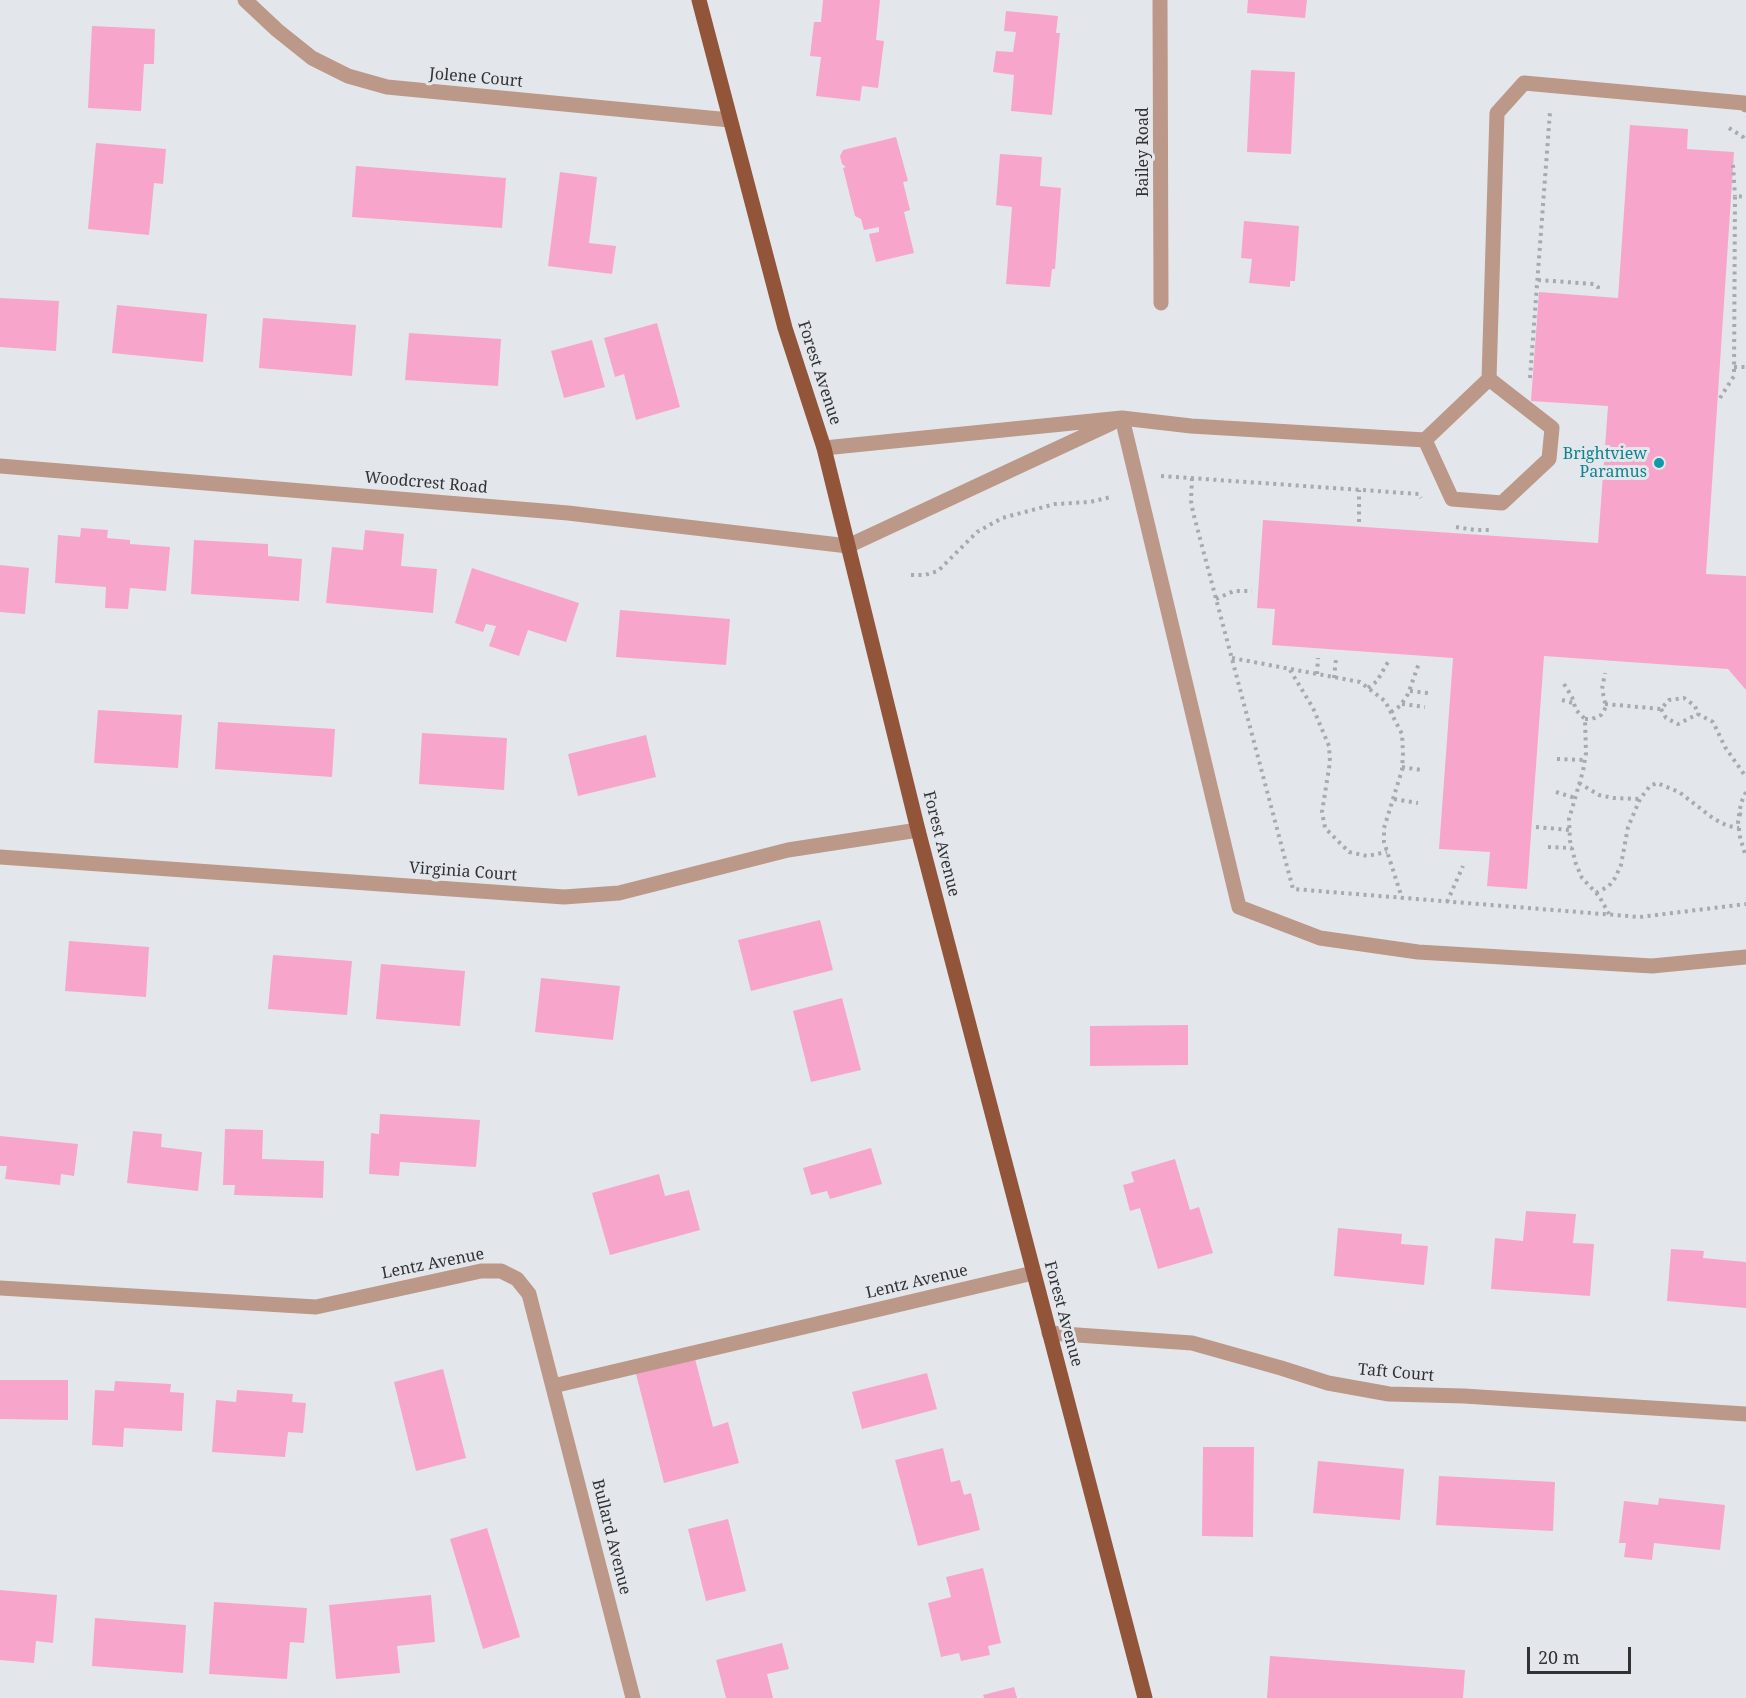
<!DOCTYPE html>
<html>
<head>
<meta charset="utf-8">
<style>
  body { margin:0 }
  #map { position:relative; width:1746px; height:1698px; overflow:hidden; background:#e3e7ec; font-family:"Noto Serif",serif }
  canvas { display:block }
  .scale { position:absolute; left:1527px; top:1647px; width:104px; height:27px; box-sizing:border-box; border:3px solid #313234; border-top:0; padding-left:8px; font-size:18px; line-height:21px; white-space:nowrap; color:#313234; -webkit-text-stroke:4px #e3e7ec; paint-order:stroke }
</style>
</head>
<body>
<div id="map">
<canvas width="1746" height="1698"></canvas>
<div class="scale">20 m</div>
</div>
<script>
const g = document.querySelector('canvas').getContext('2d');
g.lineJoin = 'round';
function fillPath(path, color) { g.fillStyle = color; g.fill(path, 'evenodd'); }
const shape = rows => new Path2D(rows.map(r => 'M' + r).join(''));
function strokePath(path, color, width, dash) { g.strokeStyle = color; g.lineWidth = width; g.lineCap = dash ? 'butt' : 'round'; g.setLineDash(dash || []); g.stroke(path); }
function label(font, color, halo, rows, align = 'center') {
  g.font = font + ' "Noto Serif",serif'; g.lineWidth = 6; g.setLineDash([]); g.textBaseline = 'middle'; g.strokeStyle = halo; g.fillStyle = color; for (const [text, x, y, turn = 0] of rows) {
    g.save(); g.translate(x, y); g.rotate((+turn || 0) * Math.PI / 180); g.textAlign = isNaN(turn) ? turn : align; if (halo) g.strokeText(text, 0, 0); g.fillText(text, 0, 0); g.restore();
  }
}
const building = shape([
  [823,0,880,0,876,40,884,41,878,88,862,86,860,101,816,96,821,57,810,56,814,22,821,22],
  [1248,0,1307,0,1305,18,1247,13],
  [1006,11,1058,16,1056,33,1060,33,1052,115,1011,111,1014,75,993,72,996,51,1013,52,1016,32,1004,31],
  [92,26,155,29,154,64,144,64,141,111,88,108],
  [1251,70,1295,72,1291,154,1247,152],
  [1630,125,1688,129,1687,149,1734,152,1706,574,1746,576,1746,690,1728,669,1544,656,1527,889,1487,886,1490,852,1439,849,1453,658,1272,645,1275,609,1257,608,1263,520,1598,543,1608,406,1531,401,1539,292,1618,298],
  [896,137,908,181,903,182,910,210,904,212,914,253,876,262,869,234,879,232,879,227,864,230,861,219,855,216,843,168,846,167,842,164,840,156,843,150],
  [96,143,166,149,163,184,154,183,149,235,88,229],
  [1000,154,1042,157,1040,186,1061,188,1055,269,1052,269,1050,287,1006,284,1012,207,996,205],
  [356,166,506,178,502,228,352,217],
  [560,172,597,177,589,243,616,246,612,274,548,266],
  [1244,221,1299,226,1295,281,1290,281,1290,287,1249,283,1252,259,1241,258],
  [0,298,59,301,56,351,0,347],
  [117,305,207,314,203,362,112,353],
  [263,318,356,325,352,376,259,368],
  [657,323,680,407,636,420,624,374,615,377,604,338],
  [409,333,501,339,498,386,405,380],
  [592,340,605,387,564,398,551,351],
  [81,528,108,530,107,538,130,540,130,544,170,547,166,591,130,588,128,609,105,608,106,587,55,583,58,535,80,537],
  [365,530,404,534,401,566,437,569,433,613,326,603,332,547,363,550],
  [194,540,268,544,268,556,302,559,299,601,191,594],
  [0,565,29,568,25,614,0,612],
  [472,568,579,603,566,642,528,630,519,656,489,646,496,626,486,624,483,632,455,623],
  [620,610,730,619,726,665,616,657],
  [98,710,182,715,178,768,94,763],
  [218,722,335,729,332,777,215,769],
  [422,733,507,738,504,790,419,784],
  [646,735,656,777,578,796,568,754],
  [820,920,833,970,751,991,738,940],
  [69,941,149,947,146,997,65,991],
  [273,955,352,961,347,1015,268,1009],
  [381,964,465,971,460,1026,376,1019],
  [541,978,620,986,613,1040,535,1032],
  [842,998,861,1070,811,1082,793,1011],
  [1188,1025,1188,1065,1090,1066,1090,1026],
  [380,1114,480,1120,476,1167,400,1162,399,1176,369,1174,371,1133,379,1134],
  [225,1129,263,1130,262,1159,324,1161,323,1198,234,1195,235,1185,223,1185],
  [133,1131,162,1134,161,1147,202,1152,198,1191,127,1183],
  [0,1136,78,1144,74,1176,61,1174,60,1185,5,1179,7,1166,0,1166],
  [871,1148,882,1184,830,1199,827,1191,811,1195,803,1168],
  [1175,1159,1190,1210,1199,1207,1213,1253,1158,1269,1140,1208,1130,1211,1123,1185,1134,1182,1131,1172],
  [659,1174,665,1196,689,1190,700,1230,610,1255,592,1193],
  [1526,1211,1576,1214,1573,1243,1594,1244,1590,1296,1491,1289,1495,1238,1523,1241],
  [1338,1228,1402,1234,1401,1244,1428,1246,1424,1285,1334,1276],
  [1671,1249,1704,1251,1703,1258,1746,1262,1746,1308,1667,1301],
  [694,1355,713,1427,728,1422,739,1463,664,1483,635,1370],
  [443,1369,466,1458,416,1471,394,1382],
  [927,1373,937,1409,862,1429,852,1392],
  [0,1380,68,1380,68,1420,0,1419],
  [115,1381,171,1384,170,1392,184,1393,182,1431,124,1428,123,1447,92,1445,95,1390,114,1391],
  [237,1390,293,1394,292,1402,306,1403,303,1433,288,1432,285,1457,212,1452,216,1400,236,1402],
  [1203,1447,1254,1447,1253,1537,1202,1536],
  [943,1448,951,1482,960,1480,964,1495,971,1493,980,1530,918,1546,895,1460],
  [1318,1461,1404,1469,1400,1520,1313,1513],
  [1439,1476,1555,1482,1553,1531,1436,1525],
  [1659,1498,1725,1505,1720,1550,1654,1543,1652,1560,1624,1557,1626,1543,1619,1543,1624,1501,1658,1505],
  [728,1519,746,1591,706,1601,688,1529],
  [487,1528,520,1637,483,1649,450,1539],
  [983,1568,1001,1643,988,1646,990,1655,961,1661,959,1653,941,1657,928,1603,951,1597,946,1577],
  [0,1590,57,1595,53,1643,36,1641,34,1663,0,1660],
  [431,1595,435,1642,397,1646,400,1673,336,1679,329,1605],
  [214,1602,307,1608,304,1643,290,1642,287,1679,209,1674],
  [95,1618,186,1625,183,1673,92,1666],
  [782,1643,789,1669,767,1674,773,1698,726,1698,716,1660],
  [1270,1656,1465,1670,1463,1698,1267,1698],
  [1014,1687,1017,1698,984,1698,983,1695]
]);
const path = shape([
  [1729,128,1743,137,1746,142],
  [1733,165,1735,196],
  [1538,280,1594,284,1598,287,1599,292],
  [1734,367,1746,367],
  [1530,378,1550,112,1552,112],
  [1720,398,1734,376,1735,196,1746,197],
  [1161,476,1419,494,1421,498],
  [1192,478,1191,501,1193,512,1293,889,1640,917,1746,904],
  [1359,522,1359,490],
  [1456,527,1475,530,1493,530],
  [911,575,925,575,938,571,977,532,1002,518,1055,504,1090,502,1111,497],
  [1216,599,1234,591,1252,591],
  [1232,658,1360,682,1385,701,1402,734,1403,753,1402,770,1384,828,1384,842,1402,898],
  [1290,670,1313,708,1329,746,1330,762,1322,812,1325,828,1349,852,1367,856,1387,852],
  [1317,674,1318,658],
  [1334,678,1336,659],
  [1564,684,1572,697,1576,710,1585,719,1586,753,1583,771,1569,819,1570,841,1576,864,1582,878,1599,896,1609,914],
  [1368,688,1377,681,1388,662],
  [1410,691,1428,693],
  [1562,700,1573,703],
  [1402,704,1425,707],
  [1605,704,1661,709,1669,700,1684,698,1695,706,1698,714,1713,722,1725,747,1746,777],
  [1661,709,1666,718,1678,724,1698,714],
  [1391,712,1400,706,1408,694,1419,663],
  [1585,719,1592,719,1601,715,1606,707,1602,689,1605,673],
  [1557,759,1585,760],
  [1402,767,1421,770],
  [1579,783,1599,795,1613,798,1640,799],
  [1556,792,1575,798],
  [1746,792,1741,803,1738,821,1740,837,1746,857],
  [1394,799,1418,803],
  [1739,814,1746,816],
  [1536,827,1569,830],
  [1548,847,1572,848],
  [1596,893,1609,886,1615,878,1621,865,1628,827,1640,799,1650,786,1657,783,1679,792,1714,819,1728,826,1739,828],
  [1447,902,1463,866]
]);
const service = shape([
  [1122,418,1239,907,1320,938,1418,952,1652,966,1746,957],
  [1425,440,1452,499,1502,503,1549,459,1552,428,1489,379],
  [824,448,1122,418,1191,426,1425,440,1489,379,1497,113,1524,83,1744,103,1746,105],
  [848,546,1112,423]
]);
const minor = shape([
  [245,0,277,30,312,58,348,76,387,87,730,120],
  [1160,0,1161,303],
  [0,466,568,513,848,546],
  [0,857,564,897,619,893,788,850,918,830],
  [0,1288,316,1307,481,1271,501,1271,517,1279,529,1294,633,1698],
  [1049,1333,1192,1343,1281,1368,1328,1383,1389,1394,1464,1396,1746,1414],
  [553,1386,1033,1273]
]);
const primary = shape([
  [699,0,785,328,824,448,918,830,1145,1698]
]);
const markers = [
  [1659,463,6,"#0f9aa8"]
];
const streetNames = [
  ["Jolene Court",476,78,5],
  ["Bailey Road",1143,152,-90],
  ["Forest Avenue",819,373,72],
  ["Woodcrest Road",426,483,5],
  ["Forest Avenue",941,844,76],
  ["Virginia Court",463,872,4],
  ["Lentz Avenue",433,1264,-11],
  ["Lentz Avenue",917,1282,-13],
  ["Forest Avenue",1063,1314,75],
  ["Taft Court",1396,1373,5],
  ["Bullard Avenue",611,1537,76]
];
const cultureNames = [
  ["Brightview",1647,454],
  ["Paramus",1647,472]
];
fillPath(building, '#f8a5cb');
strokePath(path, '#a7aaae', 4, [3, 4.5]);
strokePath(service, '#bc9888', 15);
strokePath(minor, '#bc9888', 15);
strokePath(primary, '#935539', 15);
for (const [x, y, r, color] of markers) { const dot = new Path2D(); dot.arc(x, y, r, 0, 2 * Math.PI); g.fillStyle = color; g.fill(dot); strokePath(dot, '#e3e7ec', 2); }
label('16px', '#313234', '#e3e7ec', streetNames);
label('16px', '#0d838f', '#e3e7ec', cultureNames, 'right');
</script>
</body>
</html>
